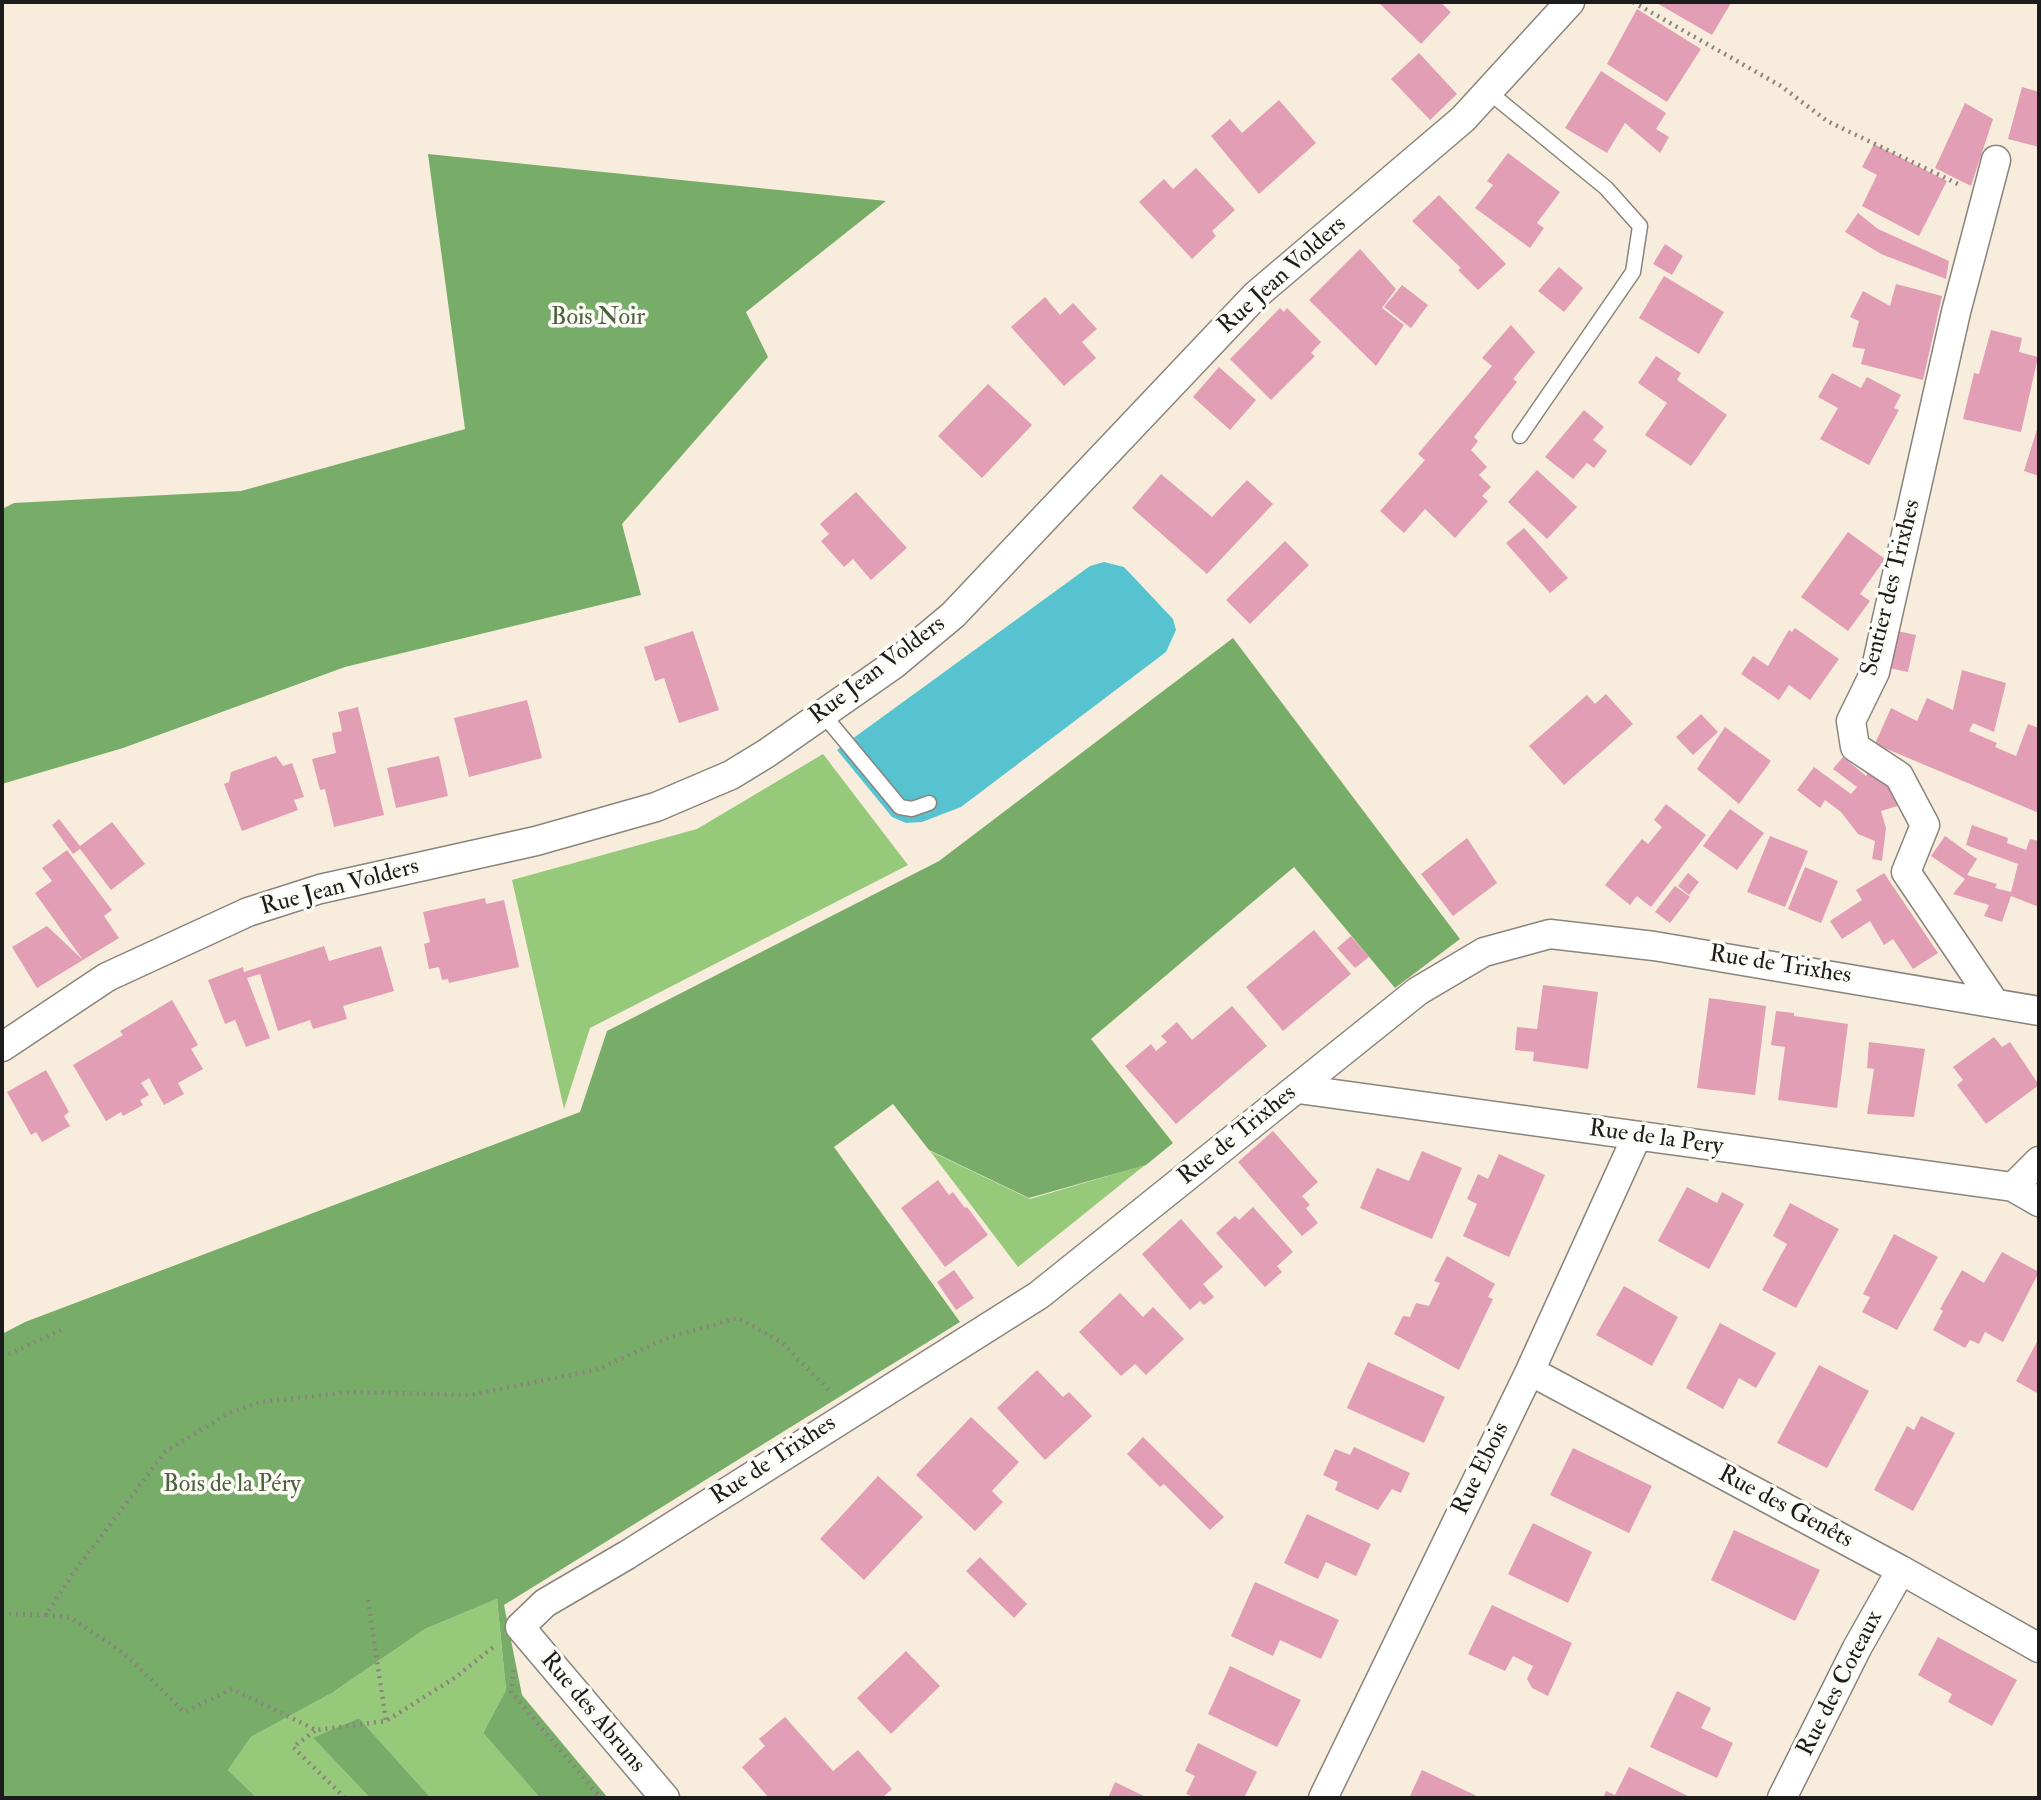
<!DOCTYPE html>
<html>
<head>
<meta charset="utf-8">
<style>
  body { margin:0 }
  #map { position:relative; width:2041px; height:1800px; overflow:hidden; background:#f8eddc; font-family:"IM FELL Double Pica",serif }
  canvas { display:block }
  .frame { position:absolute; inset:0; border:4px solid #1c1c1c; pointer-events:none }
</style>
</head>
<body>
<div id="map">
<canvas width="2041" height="1800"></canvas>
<div class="frame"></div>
</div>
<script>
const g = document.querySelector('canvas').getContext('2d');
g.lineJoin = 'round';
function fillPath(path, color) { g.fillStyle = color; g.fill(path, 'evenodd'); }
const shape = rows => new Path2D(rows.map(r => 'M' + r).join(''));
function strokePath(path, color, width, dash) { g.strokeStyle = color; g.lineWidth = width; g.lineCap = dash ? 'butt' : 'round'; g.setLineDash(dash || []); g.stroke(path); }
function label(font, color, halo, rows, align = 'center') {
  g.font = font + ' "IM FELL Double Pica",serif'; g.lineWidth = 7; g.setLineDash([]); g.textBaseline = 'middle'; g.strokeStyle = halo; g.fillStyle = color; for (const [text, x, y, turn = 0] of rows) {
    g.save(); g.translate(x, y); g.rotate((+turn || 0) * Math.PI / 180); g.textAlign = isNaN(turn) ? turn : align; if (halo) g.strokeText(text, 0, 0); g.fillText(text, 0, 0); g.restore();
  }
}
const green = shape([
  [823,754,908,865,590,1028,564,1109,512,880,697,829],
  [930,1151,1030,1199,1145,1165,1018,1267],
  [497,1599,506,1690,483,1733,540,1798,431,1798,359,1718,314,1739,370,1798,257,1798,228,1770,251,1737,332,1693,425,1629]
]);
const forest = shape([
  [428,154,886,201,746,312,768,357,622,524,641,595,345,667,123,748,2,784,2,509,14,503,241,491,465,429],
  [1233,638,1460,939,1395,988,1294,867,1091,1039,1173,1143,1146,1165,1029,1198,929,1150,893,1104,834,1147,960,1322,504,1605,522,1695,608,1798,540,1798,483,1733,506,1690,497,1599,425,1629,332,1693,251,1737,228,1770,257,1798,2,1798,2,1334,25,1322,580,1112,607,1031,939,861],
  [359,1718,431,1798,370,1798,313,1738]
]);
const water = shape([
  [1104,562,1124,567,1173,619,1176,630,1166,652,961,807,922,822,906,823,892,817,837,750,1090,566]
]);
const building = shape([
  [1378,2,1440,2,1451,12,1421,44],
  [1655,2,1729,2,1731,3,1712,35],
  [1637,9,1701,49,1667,102,1607,64],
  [1419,53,1457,94,1430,120,1391,79],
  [1601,71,1666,113,1656,129,1669,137,1660,153,1625,123,1607,153,1565,128],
  [2022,87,2039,92,2039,147,2008,139],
  [1279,100,1316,143,1259,194,1211,136,1230,119,1242,133],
  [1965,103,1993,119,1971,186,1935,168],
  [1874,144,1947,181,1919,236,1862,206,1877,175,1862,167],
  [1508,153,1560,192,1537,223,1544,228,1530,248,1475,208,1493,185,1487,181],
  [1196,168,1235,210,1212,231,1216,236,1192,259,1139,202,1164,179,1173,189],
  [1439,195,1506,264,1478,290,1458,270,1461,268,1412,221],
  [1858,213,1878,229,1949,261,1946,279,1881,254,1845,232],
  [1665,244,1683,256,1672,275,1653,264],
  [1360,249,1396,289,1382,308,1404,325,1376,366,1309,300],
  [1559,267,1583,288,1564,312,1538,291],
  [1664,276,1724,312,1699,354,1639,318],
  [1896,284,1942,296,1923,380,1861,364,1865,349,1852,347,1859,321,1850,317,1863,291,1890,306],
  [1402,285,1428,305,1411,328,1384,307],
  [1045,297,1060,315,1073,303,1097,329,1082,342,1096,358,1064,386,1011,327],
  [1280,308,1284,312,1287,308,1321,342,1311,353,1315,356,1271,400,1230,359],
  [1511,325,1535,352,1513,379,1517,382,1474,437,1478,441,1471,450,1487,467,1479,475,1491,487,1482,496,1488,501,1455,538,1425,509,1404,533,1380,511,1425,460,1418,454,1492,366,1482,358],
  [1991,330,2022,338,2019,352,2038,357,2021,432,1963,419,1974,373,1979,374],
  [1656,356,1681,373,1677,380,1727,415,1691,466,1645,435,1667,403,1638,383],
  [1219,367,1256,400,1230,430,1193,397],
  [1832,373,1861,388,1867,377,1901,395,1894,408,1899,410,1869,465,1820,439,1838,408,1818,397],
  [988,384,1032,425,982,478,938,436],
  [1584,410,1604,427,1593,440,1607,451,1594,468,1587,463,1573,479,1545,457],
  [2039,423,2039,476,2024,471],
  [1537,470,1577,507,1547,539,1508,502],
  [1161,474,1212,517,1247,480,1273,504,1207,574,1132,508],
  [856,492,907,548,871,580,853,559,844,567,821,541,829,534,820,524],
  [1524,528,1568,578,1550,593,1506,543],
  [1848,532,1885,559,1860,594,1870,601,1848,631,1801,597],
  [1285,541,1309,565,1250,624,1226,600],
  [1795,628,1839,659,1810,700,1789,685,1779,700,1741,674,1753,656,1768,666,1789,630,1792,632],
  [693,631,719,710,679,723,664,678,655,681,644,647],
  [1897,631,1916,635,1908,672,1889,668],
  [1962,670,2006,683,1994,732,1973,723,1969,731,1997,743,1995,747,2016,756,2028,724,2039,728,2039,813,1875,744,1891,708,1917,721,1927,698,1953,710],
  [1606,694,1633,724,1564,785,1529,746,1587,695,1595,704],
  [527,700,542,758,469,777,454,718],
  [358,707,384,815,334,827,325,789,320,790,312,759,336,753,332,733,342,731,338,712],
  [1701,714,1718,732,1693,755,1676,737],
  [1725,727,1771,761,1739,804,1697,769],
  [276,756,283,766,292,763,304,797,294,800,298,810,242,831,224,784,229,782,231,772],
  [439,756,448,796,396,808,387,768],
  [1843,757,1866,776,1871,768,1892,782,1904,804,1881,811,1886,828,1882,861,1872,859,1875,841,1858,834,1841,812,1825,800,1820,808,1797,790,1814,767,1851,794,1857,787,1833,769],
  [1666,804,1706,835,1651,907,1637,896,1630,905,1605,885,1642,839,1648,844,1662,827,1654,820],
  [1730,809,1764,833,1737,870,1703,846],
  [59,819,80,846,112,822,145,864,111,890,80,849,73,854,52,825],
  [1972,825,2008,838,2007,843,2026,850,2030,839,2039,841,2039,907,2011,896,2002,922,1984,916,1989,905,1953,894,1965,879,1931,856,1945,836,1977,859,1967,875,1997,884,1995,888,2011,892,2018,864,1966,845],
  [1770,836,1808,851,1785,907,1747,892],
  [1467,838,1497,883,1453,916,1421,874],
  [67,850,112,910,104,916,119,938,37,988,12,947,47,926,83,960,35,893,52,881,42,868],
  [1805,867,1838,881,1821,923,1788,909],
  [1688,873,1699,882,1689,895,1678,886],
  [1884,873,1938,953,1913,969,1893,939,1884,945,1870,921,1842,939,1830,921,1862,900,1856,890],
  [1675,886,1690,897,1670,923,1655,912],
  [485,898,486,904,504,900,519,967,449,983,448,979,442,980,439,967,429,969,424,944,430,942,423,912],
  [1314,930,1351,974,1283,1031,1246,987],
  [1351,936,1369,957,1355,968,1337,948],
  [324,946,329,961,381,946,394,991,343,1006,347,1019,313,1029,310,1020,278,1031,260,974,247,978,270,1038,246,1047,235,1020,225,1024,208,980,243,967,244,972],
  [1543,985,1598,992,1588,1069,1533,1061,1534,1052,1515,1050,1517,1027,1537,1029],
  [1709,998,1766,1006,1755,1095,1697,1088],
  [172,1000,198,1045,191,1049,203,1069,178,1083,184,1094,164,1105,149,1078,141,1083,149,1095,140,1100,143,1105,123,1116,121,1112,106,1121,73,1065,123,1035,120,1031],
  [1232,1006,1267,1046,1176,1124,1125,1066,1151,1044,1156,1051,1167,1042,1161,1036,1177,1022,1192,1040],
  [1776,1011,1794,1013,1794,1016,1848,1024,1837,1108,1778,1100,1785,1047,1771,1045],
  [1994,1037,2002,1047,2010,1042,2039,1085,1986,1124,1957,1085,1963,1080,1953,1067],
  [1869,1042,1925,1049,1914,1117,1867,1114,1874,1069,1867,1068],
  [46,1070,69,1112,64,1116,70,1126,42,1142,36,1132,31,1135,7,1092],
  [1273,1131,1318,1182,1302,1196,1310,1205,1306,1208,1318,1223,1302,1236,1238,1162],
  [1422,1151,1462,1168,1432,1239,1360,1208,1377,1168,1409,1181],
  [1499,1154,1545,1175,1509,1257,1463,1236,1477,1204,1467,1199,1478,1174,1488,1179],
  [938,1180,949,1195,953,1192,965,1208,967,1207,988,1235,945,1267,901,1208],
  [1687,1187,1717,1203,1722,1192,1744,1204,1709,1269,1658,1241],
  [1790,1203,1839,1229,1796,1308,1762,1290,1787,1244,1773,1236],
  [1253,1207,1293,1252,1277,1266,1282,1272,1265,1287,1216,1233,1235,1216,1239,1220],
  [1181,1219,1223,1267,1203,1284,1214,1297,1204,1305,1200,1301,1190,1310,1142,1254],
  [1894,1234,1938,1257,1897,1330,1862,1312,1870,1297,1863,1294],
  [2002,1252,2039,1272,2003,1342,1985,1332,1979,1344,1970,1340,1965,1348,1933,1330,1943,1311,1940,1309,1962,1270,1984,1283],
  [1447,1256,1495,1284,1488,1297,1493,1299,1459,1370,1394,1334,1403,1316,1410,1317,1416,1303,1429,1306,1440,1283,1434,1281],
  [954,1270,974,1298,956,1310,937,1282],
  [1624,1286,1678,1317,1652,1366,1596,1335],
  [1120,1293,1143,1317,1153,1307,1184,1339,1146,1375,1135,1364,1121,1376,1079,1332],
  [1720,1323,1776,1353,1756,1388,1739,1378,1723,1409,1686,1388],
  [2039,1338,2039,1394,2016,1381],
  [1368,1362,1445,1397,1424,1443,1347,1408],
  [1819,1365,1869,1391,1827,1468,1777,1443],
  [1037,1370,1063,1397,1069,1392,1092,1416,1045,1460,997,1408],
  [1921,1416,1955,1433,1913,1511,1874,1490,1907,1426,1914,1430],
  [971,1417,1019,1462,992,1491,1003,1502,975,1531,916,1475],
  [1143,1437,1224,1517,1210,1530,1164,1484,1160,1487,1127,1454],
  [1354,1447,1410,1473,1401,1493,1392,1489,1378,1510,1335,1490,1338,1482,1323,1475,1335,1449,1350,1455],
  [1573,1448,1652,1486,1629,1533,1550,1495],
  [878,1476,923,1517,864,1580,820,1539],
  [1307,1514,1371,1544,1356,1576,1326,1562,1318,1579,1284,1563],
  [1533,1523,1592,1552,1568,1603,1508,1574],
  [1734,1530,1820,1570,1795,1621,1711,1580],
  [980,1557,1027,1604,1014,1618,966,1571],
  [1255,1582,1339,1620,1321,1659,1280,1640,1273,1656,1231,1636],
  [1492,1605,1572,1643,1548,1696,1532,1688,1527,1679,1533,1666,1513,1656,1505,1671,1468,1654],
  [1938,1637,2017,1680,1992,1726,1948,1702,1952,1694,1918,1675],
  [906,1651,940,1686,891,1734,857,1698],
  [1230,1666,1301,1700,1277,1747,1208,1714],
  [1677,1691,1711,1708,1701,1728,1733,1743,1717,1778,1650,1747],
  [785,1717,833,1771,858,1750,892,1789,882,1798,769,1798,742,1767,765,1746,759,1739],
  [1198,1743,1257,1772,1245,1796,1250,1798,1195,1798,1186,1794,1195,1776,1185,1771],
  [1629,1767,1692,1798,1603,1798,1606,1791,1615,1795],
  [1422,1770,1481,1798,1409,1798],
  [1115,1782,1148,1798,1108,1798]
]);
const path = shape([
  [1633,2,1781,86,1827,121,1958,184],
  [2,1357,61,1330],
  [368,1600,386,1721],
  [2,1614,46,1615,72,1575,165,1452,227,1414,260,1402,350,1392,470,1395,596,1370,670,1337,738,1318,781,1342,829,1390],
  [46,1615,71,1618,125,1654,184,1712,232,1689,316,1730,386,1721,456,1677,496,1645],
  [514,1670,511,1692,601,1798],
  [315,1731,293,1747,345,1798]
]);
const service = shape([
  [1489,92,1606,188,1640,226,1633,272,1520,436],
  [822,713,900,807,912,809,929,803]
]);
const minor = shape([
  [1994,1002,1906,872,1925,825,1899,776,1855,747,1851,721,1875,672,1956,312,1996,160],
  [2,1047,107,977,248,912,320,889,536,841,656,807,731,775,767,753,893,665,953,615,1256,295,1463,119,1570,2],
  [1298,1089,2013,1187],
  [2039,1161,2013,1187,2039,1202],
  [1530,1371,1901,1570,2039,1648],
  [665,1798,520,1627,545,1603,627,1555,1039,1295,1418,991,1484,952,1550,934,1654,946,2039,1011],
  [1323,1798,1530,1371,1637,1136],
  [1782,1798,1857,1648,1901,1570]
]);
const streetNames = [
  ["Rue Jean Volders",1283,276,-42],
  ["Sentier des Trixhes",1892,588,-76],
  ["Rue Jean Volders",878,671,-37],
  ["Rue Jean Volders",340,888,-15],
  ["Rue de Trixhes",1780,966,9],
  ["Rue de Trixhes",1238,1136,-39],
  ["Rue de la Pery",1656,1139,8],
  ["Rue de Trixhes",774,1461,-33],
  ["Rue Ebois",1482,1469,-64],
  ["Rue des Genêts",1785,1508,28],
  ["Rue des Coteaux",1841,1684,-63],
  ["Rue des Abruns",592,1713,50]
];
const parkNames = [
  ["Bois Noir",598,319],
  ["Bois de la Péry",232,1486]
];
fillPath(green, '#96c979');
fillPath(forest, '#78ad69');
fillPath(water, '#57c3d1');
fillPath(building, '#e29eb4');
strokePath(service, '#8a847c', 17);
strokePath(minor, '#8a847c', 31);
strokePath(path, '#8a847c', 4.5, [2, 5]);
strokePath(service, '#fff', 14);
strokePath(minor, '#fff', 28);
label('24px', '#1c1c1c', '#fdfcf7', streetNames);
label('24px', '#4d6141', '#fdfcf7', parkNames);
</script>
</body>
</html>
